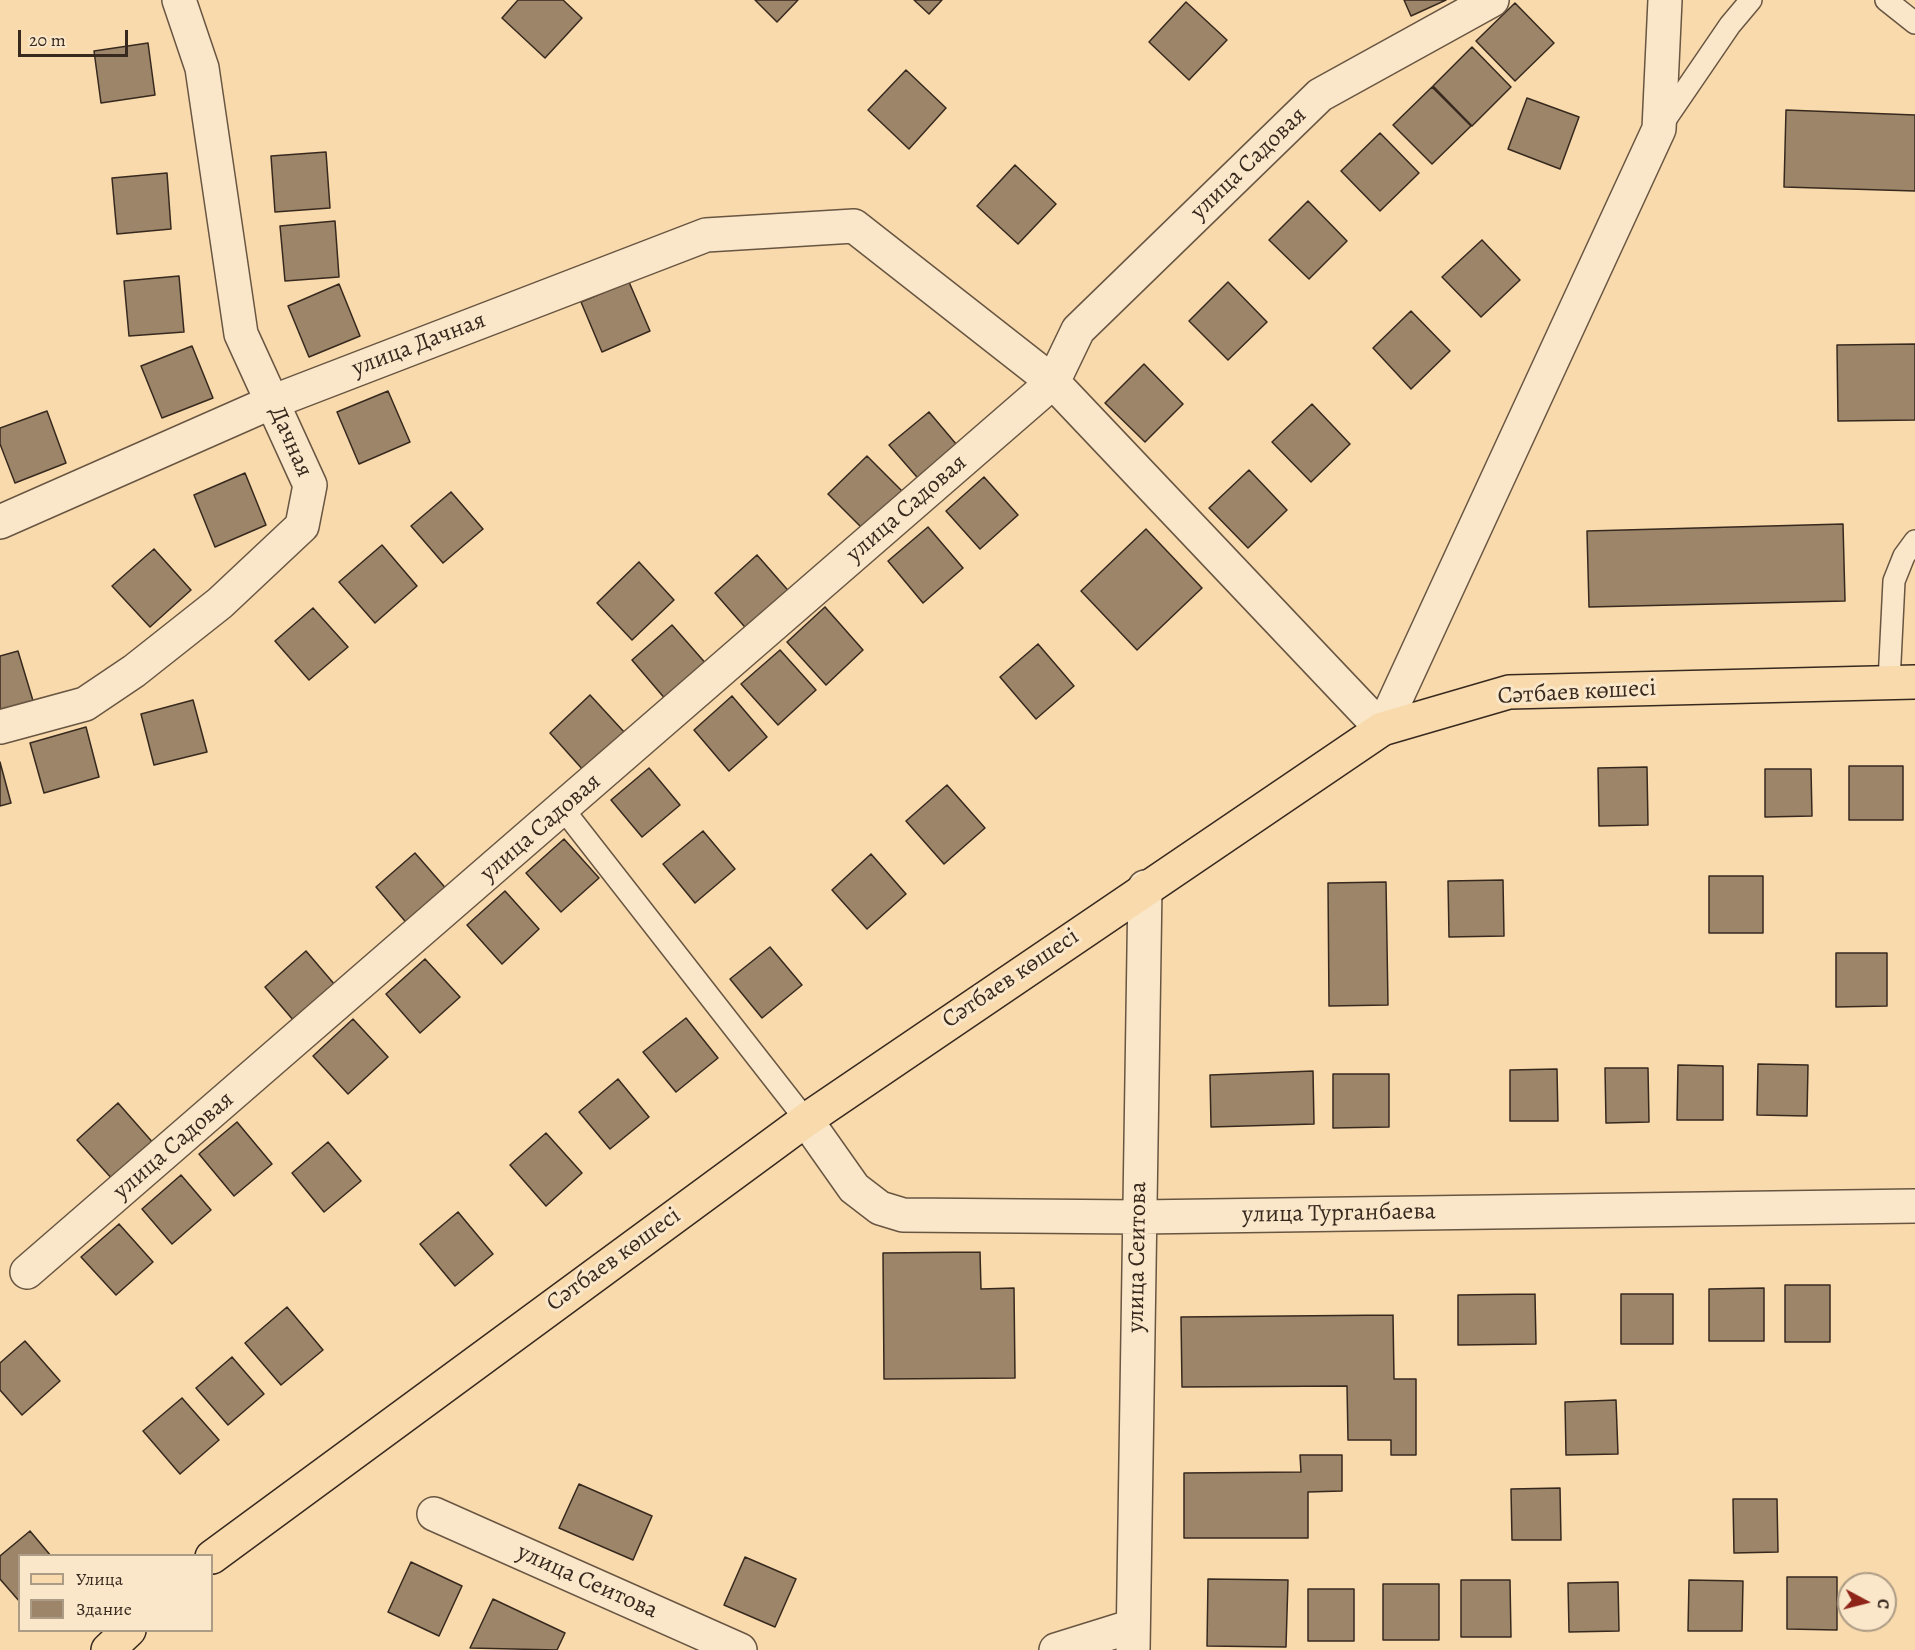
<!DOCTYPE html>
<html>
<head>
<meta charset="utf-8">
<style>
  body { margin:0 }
  #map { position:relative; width:1915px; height:1650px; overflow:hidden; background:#f8daac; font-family:Alegreya,serif }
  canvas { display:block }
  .legend { position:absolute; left:18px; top:1554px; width:195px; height:78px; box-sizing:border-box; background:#fae7c9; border:2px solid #ac9b85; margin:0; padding:8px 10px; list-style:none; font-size:18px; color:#38291f }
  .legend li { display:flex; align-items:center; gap:12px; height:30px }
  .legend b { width:30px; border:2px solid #ac9b85 }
  .north { position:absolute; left:1837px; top:1572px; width:60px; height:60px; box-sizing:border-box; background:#fae7c9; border:2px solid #ac9b85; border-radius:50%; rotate:97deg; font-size:16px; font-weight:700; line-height:24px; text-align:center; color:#38291f }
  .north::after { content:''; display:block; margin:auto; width:21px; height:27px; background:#8f2418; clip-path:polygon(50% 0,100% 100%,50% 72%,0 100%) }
  .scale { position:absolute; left:18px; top:30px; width:110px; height:27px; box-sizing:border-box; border:3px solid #38291f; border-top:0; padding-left:8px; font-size:18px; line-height:21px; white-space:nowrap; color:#38291f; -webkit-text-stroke:4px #fae7c9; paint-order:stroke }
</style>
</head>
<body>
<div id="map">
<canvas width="1915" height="1650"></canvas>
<ul class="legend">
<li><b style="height:8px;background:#f8daac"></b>Улица</li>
<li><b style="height:16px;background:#9c8568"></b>Здание</li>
</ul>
<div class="north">С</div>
<div class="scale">20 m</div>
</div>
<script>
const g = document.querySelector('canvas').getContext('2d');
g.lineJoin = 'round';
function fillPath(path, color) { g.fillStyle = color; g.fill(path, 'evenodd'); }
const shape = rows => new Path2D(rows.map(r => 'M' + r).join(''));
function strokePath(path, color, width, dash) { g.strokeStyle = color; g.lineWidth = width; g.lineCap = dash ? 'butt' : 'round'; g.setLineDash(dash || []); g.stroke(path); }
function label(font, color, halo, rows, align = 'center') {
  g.font = font + ' Alegreya,serif'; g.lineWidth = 6; g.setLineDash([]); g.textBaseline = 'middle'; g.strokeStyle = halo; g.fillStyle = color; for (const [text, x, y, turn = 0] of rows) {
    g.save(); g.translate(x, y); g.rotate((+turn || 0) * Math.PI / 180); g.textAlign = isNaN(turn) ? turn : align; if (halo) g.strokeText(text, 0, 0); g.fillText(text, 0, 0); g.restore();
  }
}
const building = shape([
  [518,0,563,0,582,18,545,58,502,18,518,0],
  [755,0,798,0,777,22,755,0],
  [914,0,942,0,929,14,914,0],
  [1404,0,1446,0,1411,16,1404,0],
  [1186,2,1227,40,1189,80,1149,42,1186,2],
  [1515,3,1554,43,1515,81,1476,41,1515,3],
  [148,43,155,95,101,103,94,51,148,43],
  [1472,47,1511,87,1472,126,1433,86,1472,47],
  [906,70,946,108,909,149,868,110,906,70],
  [1432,87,1471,126,1432,164,1393,125,1432,87],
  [1527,98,1579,117,1560,169,1508,149,1527,98],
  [1786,110,1915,115,1915,191,1784,187,1786,110],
  [1380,133,1419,173,1380,211,1341,171,1380,133],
  [326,152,330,208,275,212,271,156,326,152],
  [1015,165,1056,204,1018,244,977,206,1015,165],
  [167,173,171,229,117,234,112,178,167,173],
  [1308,201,1347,241,1309,279,1269,240,1308,201],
  [335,221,339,277,285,281,280,226,335,221],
  [1482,240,1520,280,1481,317,1442,277,1482,240],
  [179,276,184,332,129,336,124,281,179,276],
  [629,282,650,331,602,352,581,302,629,282],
  [1228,282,1267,322,1228,360,1189,321,1228,282],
  [339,284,360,336,309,357,288,306,339,284],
  [1411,311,1450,351,1411,389,1373,348,1411,311],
  [1915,344,1915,420,1838,421,1837,345,1915,344],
  [192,346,213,398,162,418,141,366,192,346],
  [1144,364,1183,404,1145,442,1105,403,1144,364],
  [388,391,410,442,359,464,337,412,388,391],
  [1312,404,1350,444,1311,482,1272,442,1312,404],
  [47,411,66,463,15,483,0,444,0,428,47,411],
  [929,412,962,451,923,484,889,445,929,412],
  [867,456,906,495,867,533,828,494,867,456],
  [1249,470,1287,510,1248,548,1209,508,1249,470],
  [245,473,266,525,215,547,194,495,245,473],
  [984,477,1018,515,980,549,946,511,984,477],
  [451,492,483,529,443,563,411,526,451,492],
  [1843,524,1845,601,1589,607,1587,531,1843,524],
  [928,527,963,568,923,603,888,561,928,527],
  [1146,529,1202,588,1137,650,1081,591,1146,529],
  [382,545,417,586,375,623,339,582,382,545],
  [154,549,191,590,150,627,112,586,154,549],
  [757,555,793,596,751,634,715,593,757,555],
  [639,562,674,600,632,640,597,603,639,562],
  [825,607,863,650,826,685,787,642,825,607],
  [313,608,348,647,309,680,275,641,313,608],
  [672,625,708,666,667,701,632,660,672,625],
  [1038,644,1074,686,1036,719,1000,677,1038,644],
  [780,650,816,690,778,725,741,684,780,650],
  [18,651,34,704,0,715,0,656,18,651],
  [590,695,625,733,584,771,550,733,590,695],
  [732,696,767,737,729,771,694,730,732,696],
  [193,700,207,752,154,765,141,714,193,700],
  [86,727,99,777,44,793,30,743,86,727],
  [0,762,11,803,0,806,0,762],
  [1849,766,1903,766,1903,820,1849,820,1849,766],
  [1647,767,1648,825,1599,826,1598,768,1647,767],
  [649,768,680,805,642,837,611,800,649,768],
  [1765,769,1811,769,1812,816,1765,817,1765,769],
  [947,785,985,828,944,864,906,821,947,785],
  [703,831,735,869,695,903,663,864,703,831],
  [564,839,599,878,561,912,526,873,564,839],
  [415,853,449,892,410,927,376,887,415,853],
  [871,854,906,894,867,929,832,890,871,854],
  [1709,876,1763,876,1763,933,1709,933,1709,876],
  [1503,880,1504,936,1449,937,1448,881,1503,880],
  [1386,882,1388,1005,1329,1006,1328,883,1386,882],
  [505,891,539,929,502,964,467,925,505,891],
  [770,947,802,985,762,1018,730,979,770,947],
  [306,951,341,992,300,1028,265,987,306,951],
  [1836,953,1887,953,1887,1006,1836,1007,1836,953],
  [425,959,460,997,420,1033,386,994,425,959],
  [686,1018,718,1058,676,1092,643,1052,686,1018],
  [353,1019,388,1057,348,1094,313,1056,353,1019],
  [1758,1064,1808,1065,1807,1116,1757,1115,1758,1064],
  [1678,1065,1723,1066,1723,1120,1677,1120,1678,1065],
  [1605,1068,1648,1068,1649,1122,1606,1123,1605,1068],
  [1557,1069,1558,1121,1510,1121,1510,1070,1557,1069],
  [1313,1071,1314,1124,1211,1127,1210,1075,1313,1071],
  [1333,1074,1389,1074,1389,1127,1333,1128,1333,1074],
  [618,1079,649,1117,610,1149,579,1112,618,1079],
  [118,1103,155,1145,114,1181,77,1140,118,1103],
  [237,1122,272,1164,234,1196,199,1154,237,1122],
  [546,1133,582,1173,546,1206,510,1165,546,1133],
  [328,1142,361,1181,324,1212,292,1173,328,1142],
  [181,1175,211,1210,172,1244,142,1209,181,1175],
  [458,1212,493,1254,455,1286,420,1244,458,1212],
  [119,1224,153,1262,116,1295,81,1257,119,1224],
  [980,1252,981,1289,1014,1288,1015,1378,884,1379,883,1253,980,1252],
  [1785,1285,1830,1285,1830,1342,1785,1342,1785,1285],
  [1764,1288,1764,1341,1709,1341,1709,1289,1764,1288],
  [1535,1294,1536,1344,1458,1345,1458,1295,1535,1294],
  [1621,1294,1673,1294,1673,1344,1621,1344,1621,1294],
  [287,1307,323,1350,281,1385,245,1343,287,1307],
  [1393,1315,1394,1379,1416,1379,1416,1455,1391,1455,1391,1440,1348,1440,1347,1386,1182,1387,1181,1317,1393,1315],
  [25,1341,60,1381,22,1415,0,1390,0,1363,25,1341],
  [232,1357,264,1394,228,1425,196,1388,232,1357],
  [182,1398,219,1440,180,1474,143,1431,182,1398],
  [1616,1400,1618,1454,1566,1455,1565,1402,1616,1400],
  [1300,1455,1342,1455,1342,1491,1308,1492,1308,1538,1184,1538,1184,1473,1301,1472,1300,1455],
  [579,1484,652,1516,633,1560,559,1528,579,1484],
  [1560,1488,1561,1540,1512,1540,1511,1489,1560,1488],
  [1733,1499,1777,1499,1778,1552,1734,1553,1733,1499],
  [30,1531,51,1556,20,1556,20,1602,0,1579,0,1556,30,1531],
  [745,1557,796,1579,775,1627,724,1605,745,1557],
  [411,1562,462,1586,439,1636,388,1612,411,1562],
  [1787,1577,1837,1577,1837,1630,1787,1629,1787,1577],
  [1208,1579,1288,1580,1286,1647,1207,1646,1208,1579],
  [1461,1580,1510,1580,1511,1637,1461,1637,1461,1580],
  [1689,1580,1743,1581,1742,1631,1688,1631,1689,1580],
  [1618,1582,1619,1631,1569,1632,1568,1583,1618,1582],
  [1383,1584,1439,1584,1439,1640,1383,1640,1383,1584],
  [1308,1589,1354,1589,1354,1641,1308,1641,1308,1589],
  [493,1599,565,1633,557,1650,470,1648,493,1599]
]);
const service = shape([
  [1886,0,1915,23],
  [1661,126,1730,25,1751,0],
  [1889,682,1894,581,1904,556,1915,541],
  [563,809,806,1120]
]);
const minor = shape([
  [0,522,272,402,706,235,854,226,1053,382,1382,729,1659,129,1665,0],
  [0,727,85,704,134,671,220,603,302,526,310,485,241,334,202,68,179,0],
  [806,1120,854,1188,880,1208,903,1215,1139,1217,1915,1206],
  [27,1272,1053,382,1078,330,1320,95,1492,0],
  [434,1514,740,1650],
  [1056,1650,1133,1626],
  [1133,1650,1145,887]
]);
const primary = shape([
  [212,1557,806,1120,1382,729,1509,692,1915,682],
  [108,1650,129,1630]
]);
const streetNames = [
  ["улица Садовая",1249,164,-44],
  ["улица Дачная",419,345,-21],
  ["Дачная",290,442,66],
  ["улица Садовая",907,509,-41],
  ["Сәтбаев көшесі",1577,693,-3],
  ["улица Садовая",541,828,-41],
  ["Сәтбаев көшесі",1011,979,-34],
  ["улица Садовая",174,1146,-41],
  ["улица Турганбаева",1339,1214,-1],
  ["улица Сеитова",1138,1257,-89],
  ["Сәтбаев көшесі",614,1260,-36],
  ["улица Сеитова",587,1582,24]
];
fillPath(building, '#9c8568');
strokePath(building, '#38291f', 1.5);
strokePath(service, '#685542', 24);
strokePath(minor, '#685542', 36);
strokePath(primary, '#38291f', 36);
strokePath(service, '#fae7c9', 21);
strokePath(minor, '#fae7c9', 33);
strokePath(primary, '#f8daac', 33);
label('24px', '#38291f', '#fae7c9', streetNames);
</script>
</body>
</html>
